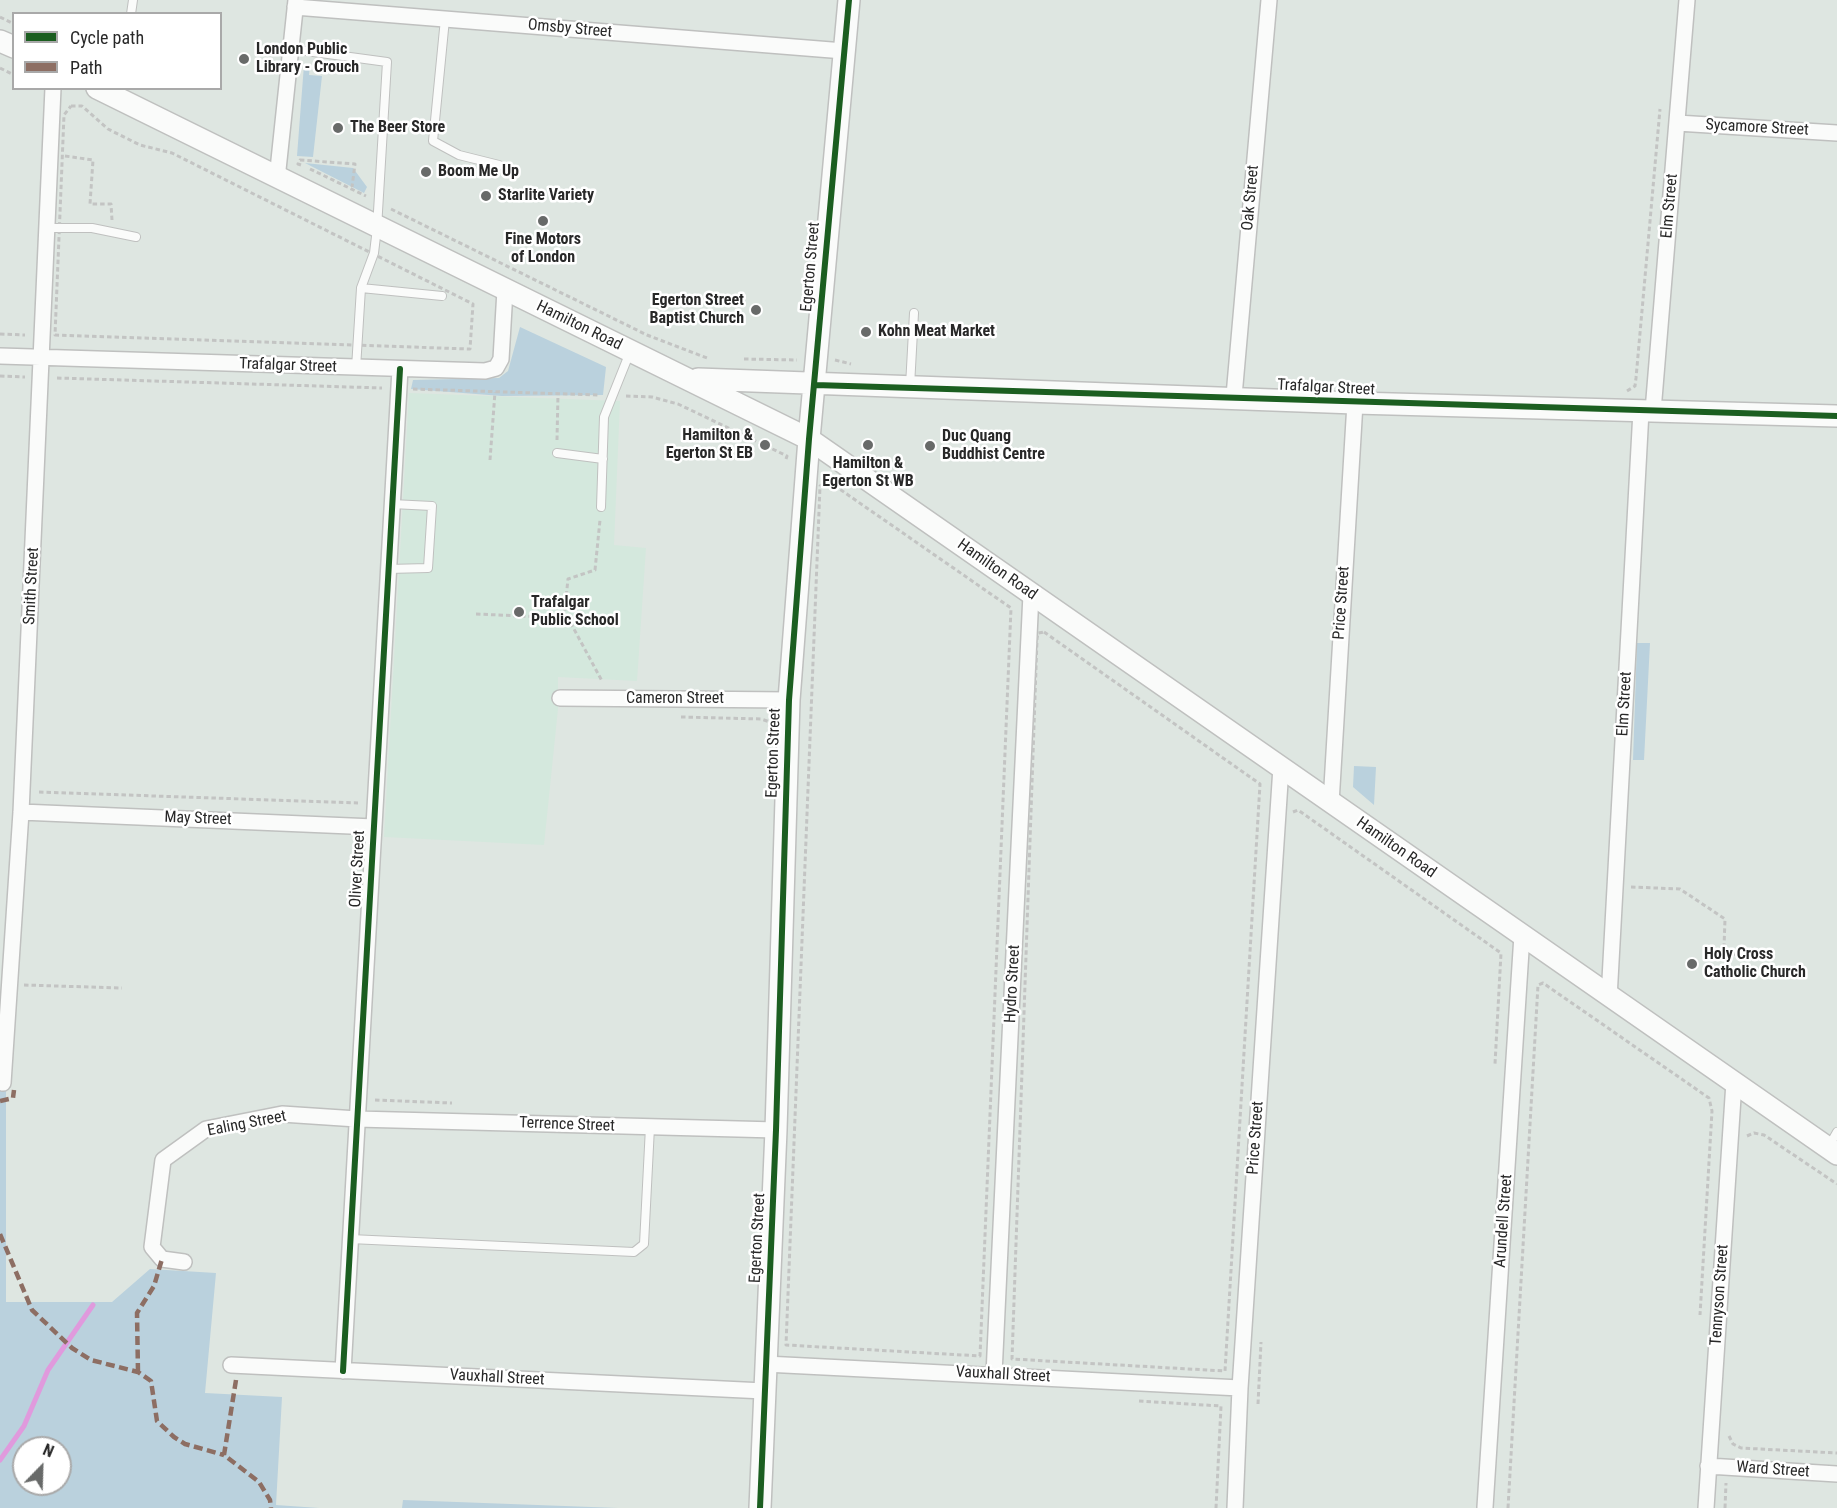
<!DOCTYPE html>
<html>
<head>
<meta charset="utf-8">
<style>
  body { margin:0 }
  #map { position:relative; width:1837px; height:1508px; overflow:hidden; background:#dee6e1; font-family:"Roboto Condensed",sans-serif }
  canvas { display:block }
  .legend { position:absolute; left:12px; top:12px; width:210px; height:78px; box-sizing:border-box; background:#fff; border:2px solid #a9a9a9; margin:0; padding:8px 10px; list-style:none; font-size:18px; color:#282828 }
  .legend li { display:flex; align-items:center; gap:12px; height:30px }
  .legend b { width:30px; border:2px solid #a9a9a9 }
  .north { position:absolute; left:12px; top:1436px; width:60px; height:60px; box-sizing:border-box; background:#fff; border:2px solid #a9a9a9; border-radius:50%; rotate:23deg; font-size:16px; font-weight:700; line-height:24px; text-align:center; color:#282828 }
  .north::after { content:''; display:block; margin:auto; width:21px; height:27px; background:#686a69; clip-path:polygon(50% 0,100% 100%,50% 72%,0 100%) }
</style>
</head>
<body>
<div id="map">
<canvas width="1837" height="1508"></canvas>
<ul class="legend">
<li><b style="height:8px;background:#1b5e20"></b>Cycle path</li>
<li><b style="height:8px;background:#8d6e63"></b>Path</li>
</ul>
<div class="north">N</div>
</div>
<script>
const g = document.querySelector('canvas').getContext('2d');
g.lineJoin = 'round';
function fillPath(path, color) { g.fillStyle = color; g.fill(path, 'evenodd'); }
const shape = rows => new Path2D(rows.map(r => 'M' + r).join(''));
function strokePath(path, color, width, dash) { g.strokeStyle = color; g.lineWidth = width; g.lineCap = dash ? 'butt' : 'round'; g.setLineDash(dash || []); g.stroke(path); }
function label(font, color, halo, rows, align = 'center') {
  g.font = font + ' "Roboto Condensed",sans-serif'; g.lineWidth = 5; g.setLineDash([]); g.textBaseline = 'middle'; g.strokeStyle = halo; g.fillStyle = color; for (const [text, x, y, turn = 0] of rows) {
    g.save(); g.translate(x, y); g.rotate((+turn || 0) * Math.PI / 180); g.textAlign = isNaN(turn) ? turn : align; if (halo) g.strokeText(text, 0, 0); g.fillText(text, 0, 0); g.restore();
  }
}
const education = shape([
  [409,393,620,401,614,545,646,548,637,681,558,677,558,709,544,845,384,837]
]);
const green = shape([
  [304,65,310,65,309,75,322,76,313,157,297,156],
  [305,163,353,168,367,187,364,193],
  [520,327,606,367,603,395,502,396,411,389,413,380,499,378,508,371],
  [1637,643,1650,643,1644,760,1633,760],
  [1354,766,1376,767,1374,805,1353,787],
  [0,1090,6,1091,6,1302,112,1302,150,1269,216,1273,205,1393,282,1397,276,1505,319,1508,0,1508],
  [24,1448,60,1448,60,1484,24,1484],
  [403,1500,618,1508,402,1508]
]);
const stream = shape([
  [0,1460,24,1426,48,1370,93,1305]
]);
const path = shape([
  [0,17,14,24],
  [0,68,14,75],
  [71,106,82,106,108,129,140,145,172,153,473,304,470,349,55,335,64,115,71,106],
  [65,156,93,160,90,204,111,204,112,220],
  [301,165,298,164,300,160,355,164,352,187],
  [310,169,366,196],
  [391,209,647,335,707,358],
  [0,334,25,335],
  [744,359,797,360],
  [835,360,851,364],
  [0,376,25,377],
  [57,378,382,388],
  [413,389,598,395],
  [1627,391,1635,386,1636,378,1660,109],
  [626,396,652,397,678,404,787,456,786,459],
  [557,440,558,394],
  [490,460,495,392],
  [828,481,1011,608,980,1356,786,1345,820,486,828,481],
  [476,614,568,618,602,681],
  [564,618,568,579,595,570,600,520],
  [1044,632,1260,784,1225,1371,1012,1359,1037,639,1038,633,1044,632],
  [681,717,761,719,770,722],
  [39,792,358,803],
  [1293,812,1298,810,1501,953,1495,1064],
  [1631,887,1680,889,1725,919,1724,947,1742,959],
  [24,985,122,988],
  [375,1100,452,1103],
  [1747,1136,1754,1133,1764,1135,1837,1184],
  [1139,1401,1221,1406,1216,1508],
  [1258,1404,1261,1342],
  [1729,1436,1733,1444,1741,1448,1837,1453],
  [1508,1508,1538,985,1543,983,1709,1098,1712,1111,1700,1315],
  [1725,1508,1726,1483]
]);
const lane = shape([
  [131,14,133,0],
  [445,19,433,141,459,155,499,165],
  [291,49,387,62,377,228,374,253,361,288,356,368],
  [47,228,92,228,136,237],
  [361,288,442,296],
  [910,386,914,313],
  [557,453,603,459],
  [601,507,604,417,630,352],
  [388,569,428,568,432,506,392,504],
  [1829,1146,1837,1132],
  [350,1239,634,1252,644,1244,650,1127]
]);
const street = shape([
  [295,7,844,51],
  [1677,123,1837,133],
  [277,179,296,0],
  [0,356,485,371,496,368,501,359,505,290],
  [1234,396,1269,0],
  [1653,411,1687,0],
  [560,698,789,700],
  [1331,803,1355,403],
  [21,812,374,827],
  [1609,998,1641,411],
  [3,1083,21,812,53,88],
  [184,1262,162,1259,152,1247,163,1160,206,1129,282,1114,357,1119,776,1130],
  [765,1364,1240,1388],
  [231,1365,764,1391],
  [343,1371,400,369],
  [994,1374,1031,594],
  [1708,1466,1837,1474],
  [1485,1507,1522,935],
  [1235,1508,1240,1388,1281,767],
  [1706,1508,1734,1082]
]);
const secondary = shape([
  [0,41,14,47],
  [97,88,809,439,1837,1154],
  [698,379,1355,403,1837,416],
  [760,1508,776,1130,789,700,809,439,849,0]
]);
const quiet = shape([
  [0,1101,13,1098,14,1090],
  [0,1234,32,1310,72,1348,91,1360,138,1372,151,1381,157,1421,174,1437,185,1444,224,1455],
  [138,1372,137,1313,154,1286,162,1259],
  [236,1380,224,1455,259,1482,270,1500,271,1508]
]);
const cycleway = shape([
  [815,385,1837,416],
  [343,1371,400,369],
  [760,1508,776,1130,789,700,809,439,849,0]
]);
const markers = [
  [244,59,6,"#686a69"],
  [338,128,6,"#686a69"],
  [426,172,6,"#686a69"],
  [486,196,6,"#686a69"],
  [543,221,6,"#686a69"],
  [756,310,6,"#686a69"],
  [866,332,6,"#686a69"],
  [765,445,6,"#686a69"],
  [868,445,6,"#686a69"],
  [930,446,6,"#686a69"],
  [519,612,6,"#686a69"],
  [1692,964,6,"#686a69"]
];
const streetNames = [
  ["Omsby Street",570,29,5],
  ["Sycamore Street",1757,128,3],
  ["Oak Street",1251,198,-85],
  ["Elm Street",1670,206,-85],
  ["Egerton Street",811,267,-85],
  ["Hamilton Road",579,326,26],
  ["Trafalgar Street",288,366,2],
  ["Trafalgar Street",1326,388,3],
  ["Hamilton Road",997,570,35],
  ["Smith Street",32,586,-87],
  ["Price Street",1342,603,-86],
  ["Cameron Street",675,699],
  ["Elm Street",1625,704,-87],
  ["Egerton Street",774,753,-88],
  ["May Street",198,819,2],
  ["Hamilton Road",1396,848,35],
  ["Oliver Street",358,869,-87],
  ["Hydro Street",1013,984,-87],
  ["Ealing Street",247,1124,-11],
  ["Terrence Street",567,1125,2],
  ["Price Street",1256,1138,-86],
  ["Arundell Street",1504,1221,-86],
  ["Egerton Street",758,1238,-87],
  ["Tennyson Street",1720,1295,-86],
  ["Vauxhall Street",1003,1375,3],
  ["Vauxhall Street",497,1378,3],
  ["Ward Street",1773,1470,4]
];
const poiNames = [
  ["London Public",256,50],
  ["Library - Crouch",256,68],
  ["The Beer Store",350,128],
  ["Boom Me Up",438,172],
  ["Starlite Variety",498,196],
  ["Fine Motors",543,240,"center"],
  ["of London",543,258,"center"],
  ["Egerton Street",744,301,"right"],
  ["Baptist Church",744,319,"right"],
  ["Kohn Meat Market",878,332],
  ["Hamilton &",753,436,"right"],
  ["Egerton St EB",753,454,"right"],
  ["Duc Quang",942,437],
  ["Buddhist Centre",942,455],
  ["Hamilton &",868,464,"center"],
  ["Egerton St WB",868,482,"center"],
  ["Trafalgar",531,603],
  ["Public School",531,621],
  ["Holy Cross",1704,955],
  ["Catholic Church",1704,973]
];
fillPath(education, '#d4e8dd');
fillPath(green, '#bad1dd');
strokePath(stream, '#e09add', 5);
strokePath(lane, '#bfc0bf', 10);
strokePath(street, '#bfc0bf', 18);
strokePath(secondary, '#bfc0bf', 24);
strokePath(path, '#c3c4c3', 3, [4.5, 3]);
strokePath(lane, '#fafbfa', 8);
strokePath(street, '#fafbfa', 15);
strokePath(secondary, '#fafbfa', 21);
strokePath(quiet, '#8d6e63', 4.5, [9, 4.5]);
strokePath(cycleway, '#1b5e20', 6);
for (const [x, y, r, color] of markers) { const dot = new Path2D(); dot.arc(x, y, r, 0, 2 * Math.PI); g.fillStyle = color; g.fill(dot); strokePath(dot, '#fff', 2); }
label('16px', '#282828', '#fff', streetNames);
label('bold 16px', '#282828', '#fff', poiNames, 'left');
</script>
</body>
</html>
